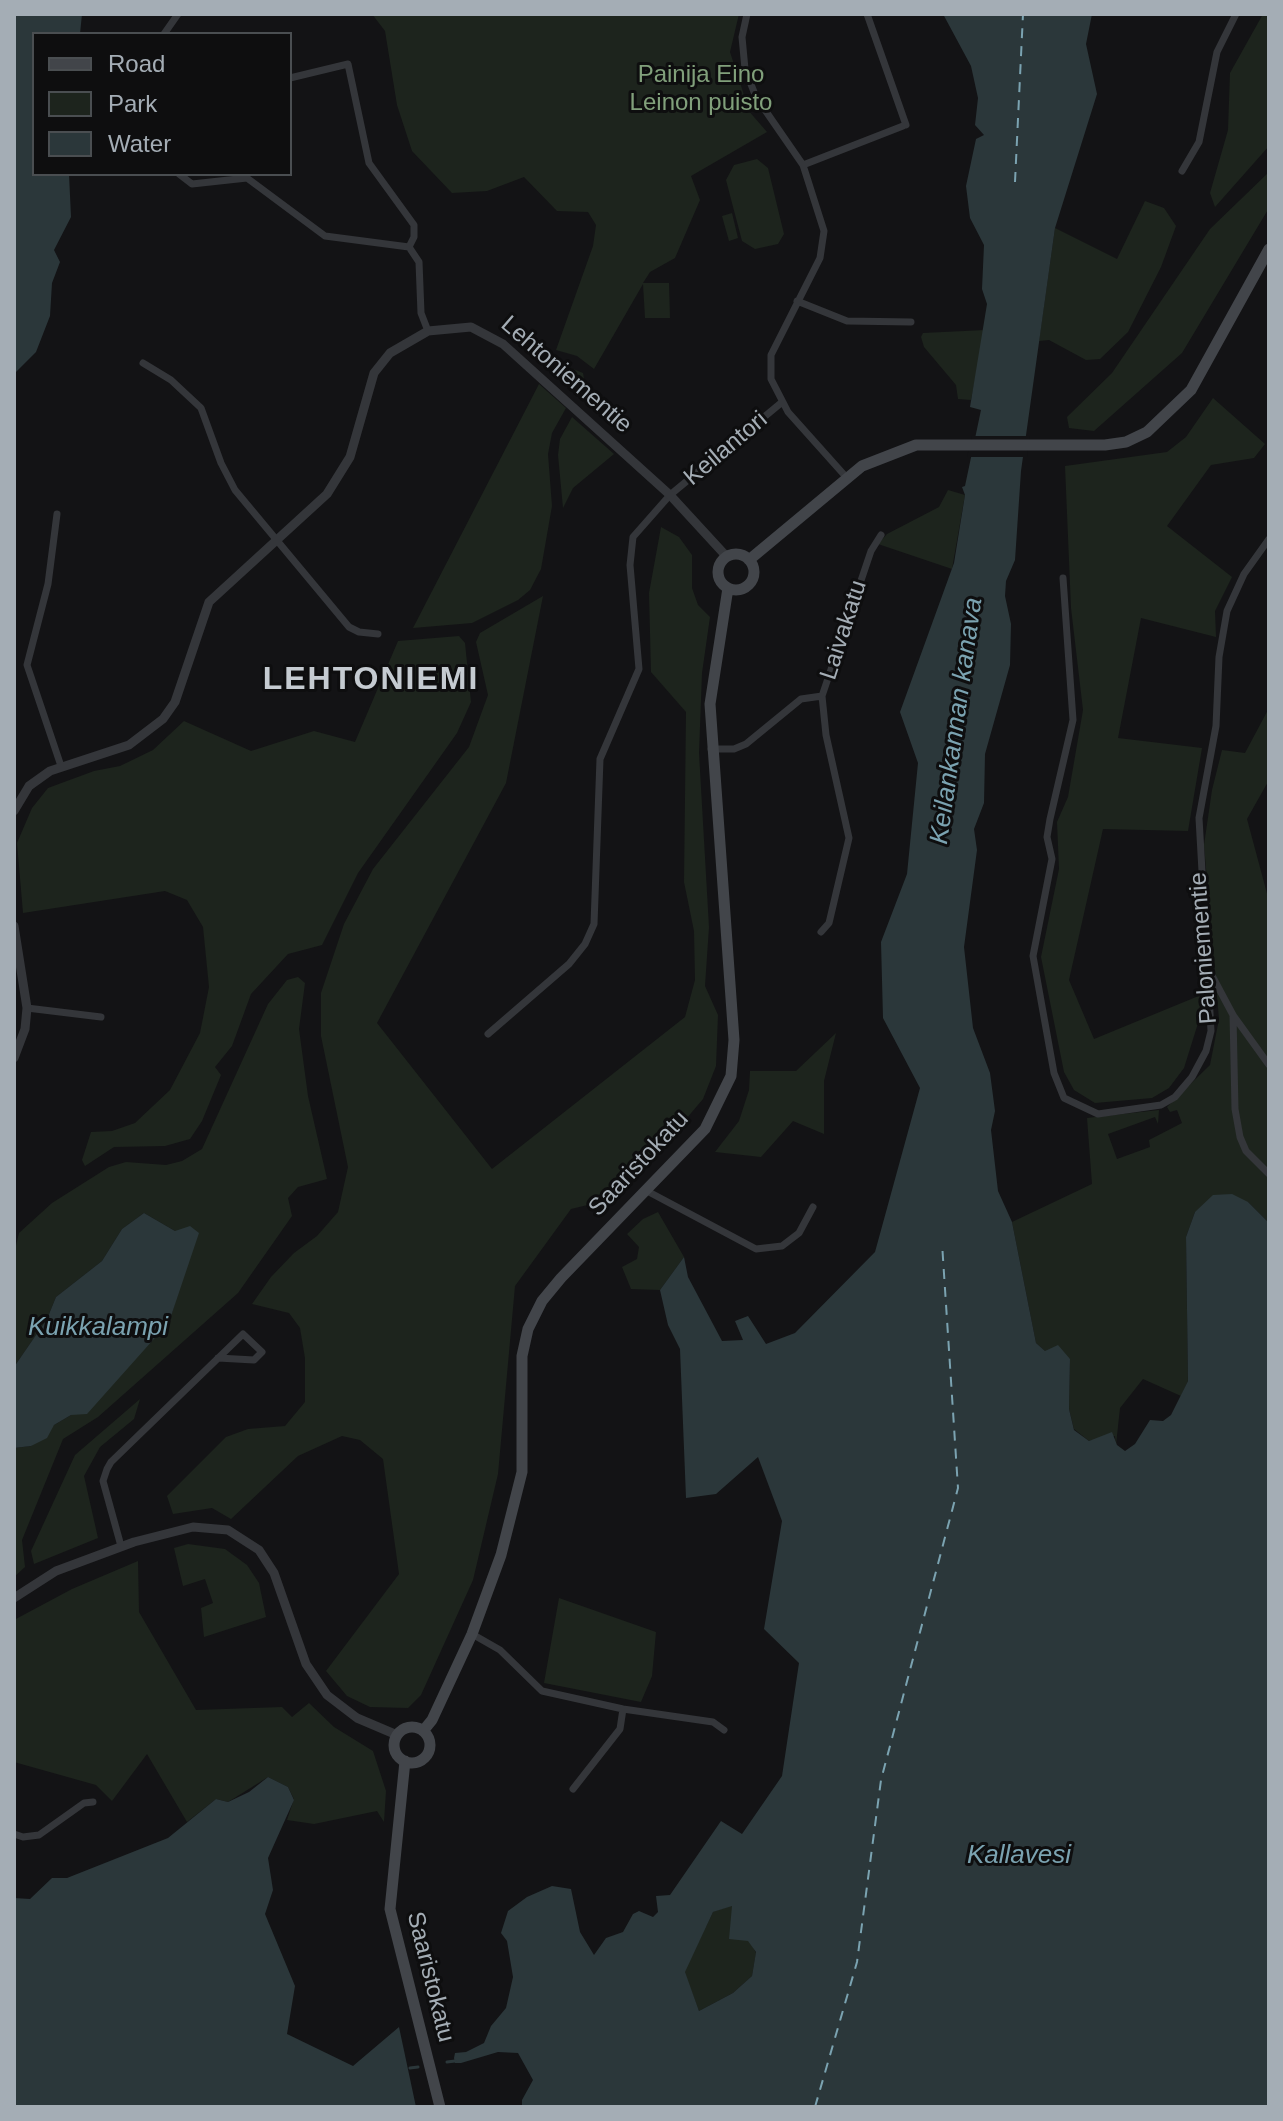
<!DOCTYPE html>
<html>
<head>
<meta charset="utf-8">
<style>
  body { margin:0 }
  #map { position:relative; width:1283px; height:2121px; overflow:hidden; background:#131315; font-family:Helvetica,sans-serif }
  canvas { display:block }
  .frame { position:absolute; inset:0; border:16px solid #a4adb5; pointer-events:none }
  .legend { position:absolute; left:32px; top:32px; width:260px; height:144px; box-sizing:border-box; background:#0e0e0f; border:2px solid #4a4e51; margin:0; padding:10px 14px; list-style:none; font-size:24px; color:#a4adb5 }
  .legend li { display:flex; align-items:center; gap:16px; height:40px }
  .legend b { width:40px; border:2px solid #4a4e51 }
</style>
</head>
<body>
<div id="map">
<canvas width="1283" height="2121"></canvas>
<div class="frame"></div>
<ul class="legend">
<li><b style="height:10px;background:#42454a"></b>Road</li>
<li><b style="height:22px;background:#1d241d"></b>Park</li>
<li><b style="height:22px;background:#2b373a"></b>Water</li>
</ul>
</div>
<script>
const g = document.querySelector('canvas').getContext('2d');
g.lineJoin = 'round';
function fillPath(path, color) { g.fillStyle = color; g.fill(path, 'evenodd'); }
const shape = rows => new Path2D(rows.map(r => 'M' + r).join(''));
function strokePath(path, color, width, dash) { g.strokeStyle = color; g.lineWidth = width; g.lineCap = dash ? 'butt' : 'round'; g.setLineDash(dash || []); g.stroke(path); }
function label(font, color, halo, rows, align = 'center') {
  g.font = font + ' Helvetica,sans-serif'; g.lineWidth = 6; g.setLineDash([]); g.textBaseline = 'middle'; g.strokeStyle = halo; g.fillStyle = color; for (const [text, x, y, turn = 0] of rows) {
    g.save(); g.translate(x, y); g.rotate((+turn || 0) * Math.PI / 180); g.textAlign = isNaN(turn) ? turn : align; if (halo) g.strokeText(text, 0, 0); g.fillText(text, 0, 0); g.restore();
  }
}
const green = shape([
  [372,14,739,14,730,52,744,95,741,102,767,132,691,176,700,200,675,258,650,272,643,283,669,283,670,318,645,318,643,284,594,369,577,356,556,350,593,246,596,225,588,212,557,211,524,177,487,191,452,193,412,151,397,105,385,31],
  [1263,14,1269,14,1269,146,1215,207,1210,193,1228,130,1230,73],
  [757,159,768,168,784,234,778,244,755,249,742,241,726,180,734,165],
  [1269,172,1269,208,1182,353,1094,431,1069,428,1067,417,1112,373,1210,229],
  [1145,201,1164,208,1176,226,1161,267,1128,332,1100,359,1086,360,1049,340,1039,341,1055,228,1117,259],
  [732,213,738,238,729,241,722,216],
  [985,330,971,400,958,399,956,385,924,347,921,337,923,333],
  [556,362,583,373,585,385,581,392,548,363],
  [539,384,566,408,552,433,548,454,552,506,541,569,530,590,518,600,472,623,413,628],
  [1213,398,1265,444,1254,458,1211,465,1167,526,1232,577,1215,611,1216,637,1141,618,1118,738,1202,748,1188,831,1103,829,1069,980,1094,1039,1201,995,1199,1020,1184,1068,1169,1088,1152,1098,1095,1103,1074,1090,1064,1072,1041,957,1059,869,1057,822,1068,797,1083,710,1071,608,1065,466,1167,452,1186,437],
  [572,417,614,454,573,488,563,508,558,455,560,439],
  [948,490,965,495,952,569,878,544,887,534,939,507],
  [661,527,679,537,692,555,692,588,698,605,710,617,702,673,699,753,709,927,705,986,718,1015,716,1066,703,1099,658,1152,608,1200,571,1209,515,1286,498,1474,473,1580,421,1695,408,1708,370,1707,347,1696,326,1671,399,1574,383,1459,360,1440,342,1436,298,1456,231,1519,212,1508,173,1514,167,1496,226,1437,248,1429,285,1426,305,1402,305,1358,300,1328,289,1313,252,1304,271,1277,294,1253,317,1236,338,1212,348,1167,321,1036,321,993,344,924,373,869,469,747,488,695,476,642,480,633,543,596,506,783,377,1023,492,1169,685,1017,695,980,694,931,684,882,686,712,651,672,649,593],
  [459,636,465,643,471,702,457,733,358,873,322,945,288,954,251,994,232,1046,215,1067,221,1075,202,1121,190,1139,165,1146,114,1147,85,1166,82,1160,91,1132,112,1131,135,1123,170,1090,200,1033,209,987,203,927,187,900,165,891,23,913,17,843,32,808,48,788,94,771,120,766,153,750,184,721,251,751,314,731,355,742,398,641],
  [1269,708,1269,780,1247,819,1269,901,1269,1223,1248,1202,1195,1212,1186,1237,1188,1381,1181,1396,1143,1379,1120,1408,1116,1445,1115,1436,1089,1441,1074,1429,1069,1409,1070,1359,1045,1351,1036,1343,1012,1222,1092,1184,1087,1118,1159,1110,1158,1124,1155,1117,1108,1134,1117,1159,1150,1147,1149,1140,1182,1123,1177,1110,1170,1112,1167,1107,1210,1065,1219,1019,1204,845,1212,790,1222,750,1245,753],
  [298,977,305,983,299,1029,308,1096,327,1179,298,1187,288,1198,292,1216,238,1293,98,1417,63,1439,22,1540,25,1567,14,1577,14,1448,31,1446,54,1425,71,1415,169,1322,176,1299,175,1231,144,1213,122,1229,102,1261,56,1297,47,1319,14,1367,14,1254,19,1233,52,1203,109,1167,126,1162,166,1165,182,1161,202,1149,268,1004,287,980],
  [836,1033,824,1081,824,1134,793,1121,761,1157,715,1152,739,1121,749,1090,750,1071,796,1071],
  [658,1212,684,1257,660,1290,631,1289,622,1267,637,1259,639,1247,627,1234,643,1219],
  [140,1399,134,1419,100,1447,84,1476,98,1538,34,1564,31,1551,75,1455],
  [188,1544,225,1549,247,1565,259,1583,266,1617,204,1637,201,1608,213,1603,205,1579,183,1586,174,1548],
  [138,1561,139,1612,196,1710,282,1707,292,1717,309,1703,334,1727,373,1751,386,1791,384,1822,377,1811,314,1824,287,1820,294,1799,288,1787,268,1777,228,1802,216,1799,187,1822,147,1754,112,1801,96,1785,14,1762,14,1620,72,1589],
  [559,1598,656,1632,652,1676,641,1702,544,1683],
  [732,1905,756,1953,752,1976,733,1993,699,2011,684,1972,713,1912]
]);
const water = shape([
  [14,14,82,14,80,34,34,34,34,174,69,174,71,217,54,250,60,262,52,283,50,316,36,352,14,374],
  [943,14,1092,14,1086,44,1097,94,1055,228,1021,471,1015,560,1006,581,1005,596,1011,624,1010,665,985,754,984,803,974,829,977,850,964,947,973,1028,990,1073,995,1111,991,1130,998,1191,1012,1222,1036,1343,1045,1351,1058,1345,1070,1359,1069,1409,1074,1430,1089,1441,1112,1432,1117,1445,1125,1451,1135,1444,1150,1420,1163,1421,1171,1415,1188,1381,1186,1237,1195,1212,1213,1195,1232,1194,1248,1202,1269,1223,1269,2107,522,2107,522,2100,533,2080,518,2053,498,2052,461,2063,455,2063,454,2058,455,2053,466,2052,484,2043,491,2026,506,2008,513,1977,507,1941,501,1933,508,1911,527,1897,552,1886,571,1889,580,1932,594,1955,606,1938,623,1932,633,1914,639,1911,653,1917,658,1912,656,1896,670,1895,721,1821,742,1834,782,1776,799,1663,764,1629,782,1521,758,1457,716,1494,686,1498,680,1349,668,1325,660,1290,684,1257,688,1277,722,1341,743,1340,735,1321,748,1316,766,1344,795,1333,875,1252,920,1088,883,1018,881,942,907,874,918,763,900,712,954,563,965,495,962,487,965,486,981,410,970,407,987,304,982,289,984,245,970,218,966,186,976,139,984,135,975,125,978,98,971,66],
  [732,1906,729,1939,748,1941,756,1952,752,1976,733,1993,699,2011,685,1972,713,1912],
  [144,1213,175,1231,190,1226,199,1233,169,1322,87,1414,71,1415,54,1425,47,1438,31,1446,14,1448,14,1367,47,1319,56,1297,102,1261,122,1229],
  [268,1777,288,1787,294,1800,268,1858,273,1890,265,1914,295,1986,287,2034,353,2066,399,2027,416,2107,14,2107,14,1898,30,1899,52,1878,67,1878,168,1838,216,1799,228,1802,249,1792]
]);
const pier = shape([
  [972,436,1030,436,1027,457,967,457]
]);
const stream = shape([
  [447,2062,455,2061],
  [410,2068,418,2067]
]);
const ferry = shape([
  [1015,182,1023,14],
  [815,2107,857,1962,881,1780,958,1488,942,1243]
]);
const minor = shape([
  [747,14,742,37,745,69,756,97,803,165,824,231,820,258,771,355,771,379,788,412,847,478],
  [867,14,906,125],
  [164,34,178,14],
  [290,78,348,64,369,163,414,225,414,237,409,247],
  [803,165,903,126],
  [1182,171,1199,142,1217,52,1236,14],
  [179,174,192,184,247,178,325,236,409,247,419,262,421,313,428,331],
  [797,301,847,321,911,322],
  [143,363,171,380,201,408,221,463,235,490,349,627,359,632,378,634],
  [57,514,48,584,27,665,61,766],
  [1063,578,1073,720,1050,819,1047,837,1052,859,1033,956,1054,1073,1064,1098,1098,1114,1161,1105,1175,1097,1192,1077,1206,1051,1211,1031,1199,818,1216,726,1219,657,1227,611,1244,574,1269,539],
  [711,749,734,749,746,744,801,699,822,696,871,551,881,535],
  [821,932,829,923,849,838,826,735,822,696],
  [1209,970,1233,1015,1269,1065],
  [27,1008,101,1017],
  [1233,1015,1235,1109,1240,1137,1246,1151,1269,1174],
  [488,1034,569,964,585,944,594,924,600,759,639,669,630,565,633,537,670,495,781,403],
  [647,1191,756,1249,782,1246,799,1233,813,1207],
  [121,1546,103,1481,107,1469,111,1462,243,1334,262,1352,254,1360,218,1358],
  [472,1634,500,1650,542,1691,623,1709,713,1722,724,1730],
  [573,1789,620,1729,623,1709],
  [14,1834,23,1837,39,1835,84,1803,93,1802]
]);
const tertiary = shape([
  [14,811,29,786,50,771,129,745,163,719,175,702,209,602,327,494,350,457,374,373,390,353,428,331,471,327,503,344,670,495,727,557],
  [14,926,27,1008,25,1029,14,1058],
  [14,1598,56,1571,134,1542,193,1527,228,1530,259,1550,274,1573,306,1664,327,1695,357,1718,397,1735]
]);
const secondary = shape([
  '718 572a18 18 0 1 1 36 0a18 18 0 1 1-36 0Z',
  [749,560,862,466,916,445,1105,445,1126,442,1147,432,1191,390,1269,249],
  '394 1745a18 18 0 1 1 36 0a18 18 0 1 1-36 0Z',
  [423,1731,432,1720,472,1634,501,1555,522,1472,522,1356,528,1329,542,1301,561,1278,705,1129,731,1076,734,1040,710,704,728,588],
  [405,1761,390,1909,440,2107]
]);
const parkNames = [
  ["Painija Eino",701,75],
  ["Leinon puisto",701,103]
];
const streetNames = [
  ["Lehtoniementie",566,375,41],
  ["Keilantori",726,449,-40],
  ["Laivakatu",844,630,-72],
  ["Paloniementie",1204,948,-94],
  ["Saaristokatu",639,1164,-47],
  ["Saaristokatu",430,1977,76]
];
const waterNames = [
  ["Keilankannan kanava",957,721,-82],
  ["Kuikkalampi",98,1328],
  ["Kallavesi",1019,1856]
];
const districtNames = [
  ["LEHTONIEMI",371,680]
];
fillPath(green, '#1d241d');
fillPath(water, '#2b373a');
fillPath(pier, '#131315');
strokePath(stream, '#2b373a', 3);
strokePath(ferry, '#7ba3b1', 2, [10, 8]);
strokePath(minor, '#34363a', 7);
strokePath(tertiary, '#34363a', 9);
strokePath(secondary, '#42454a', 11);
label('24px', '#81a07b', '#0e0e0f', parkNames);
label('24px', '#a4adb5', '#0e0e0f', streetNames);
label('italic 26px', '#7ba3b1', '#0e0e0f', waterNames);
g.letterSpacing = '2px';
label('bold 32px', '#c5cbd1', '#0e0e0f', districtNames);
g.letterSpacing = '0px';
</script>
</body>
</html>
